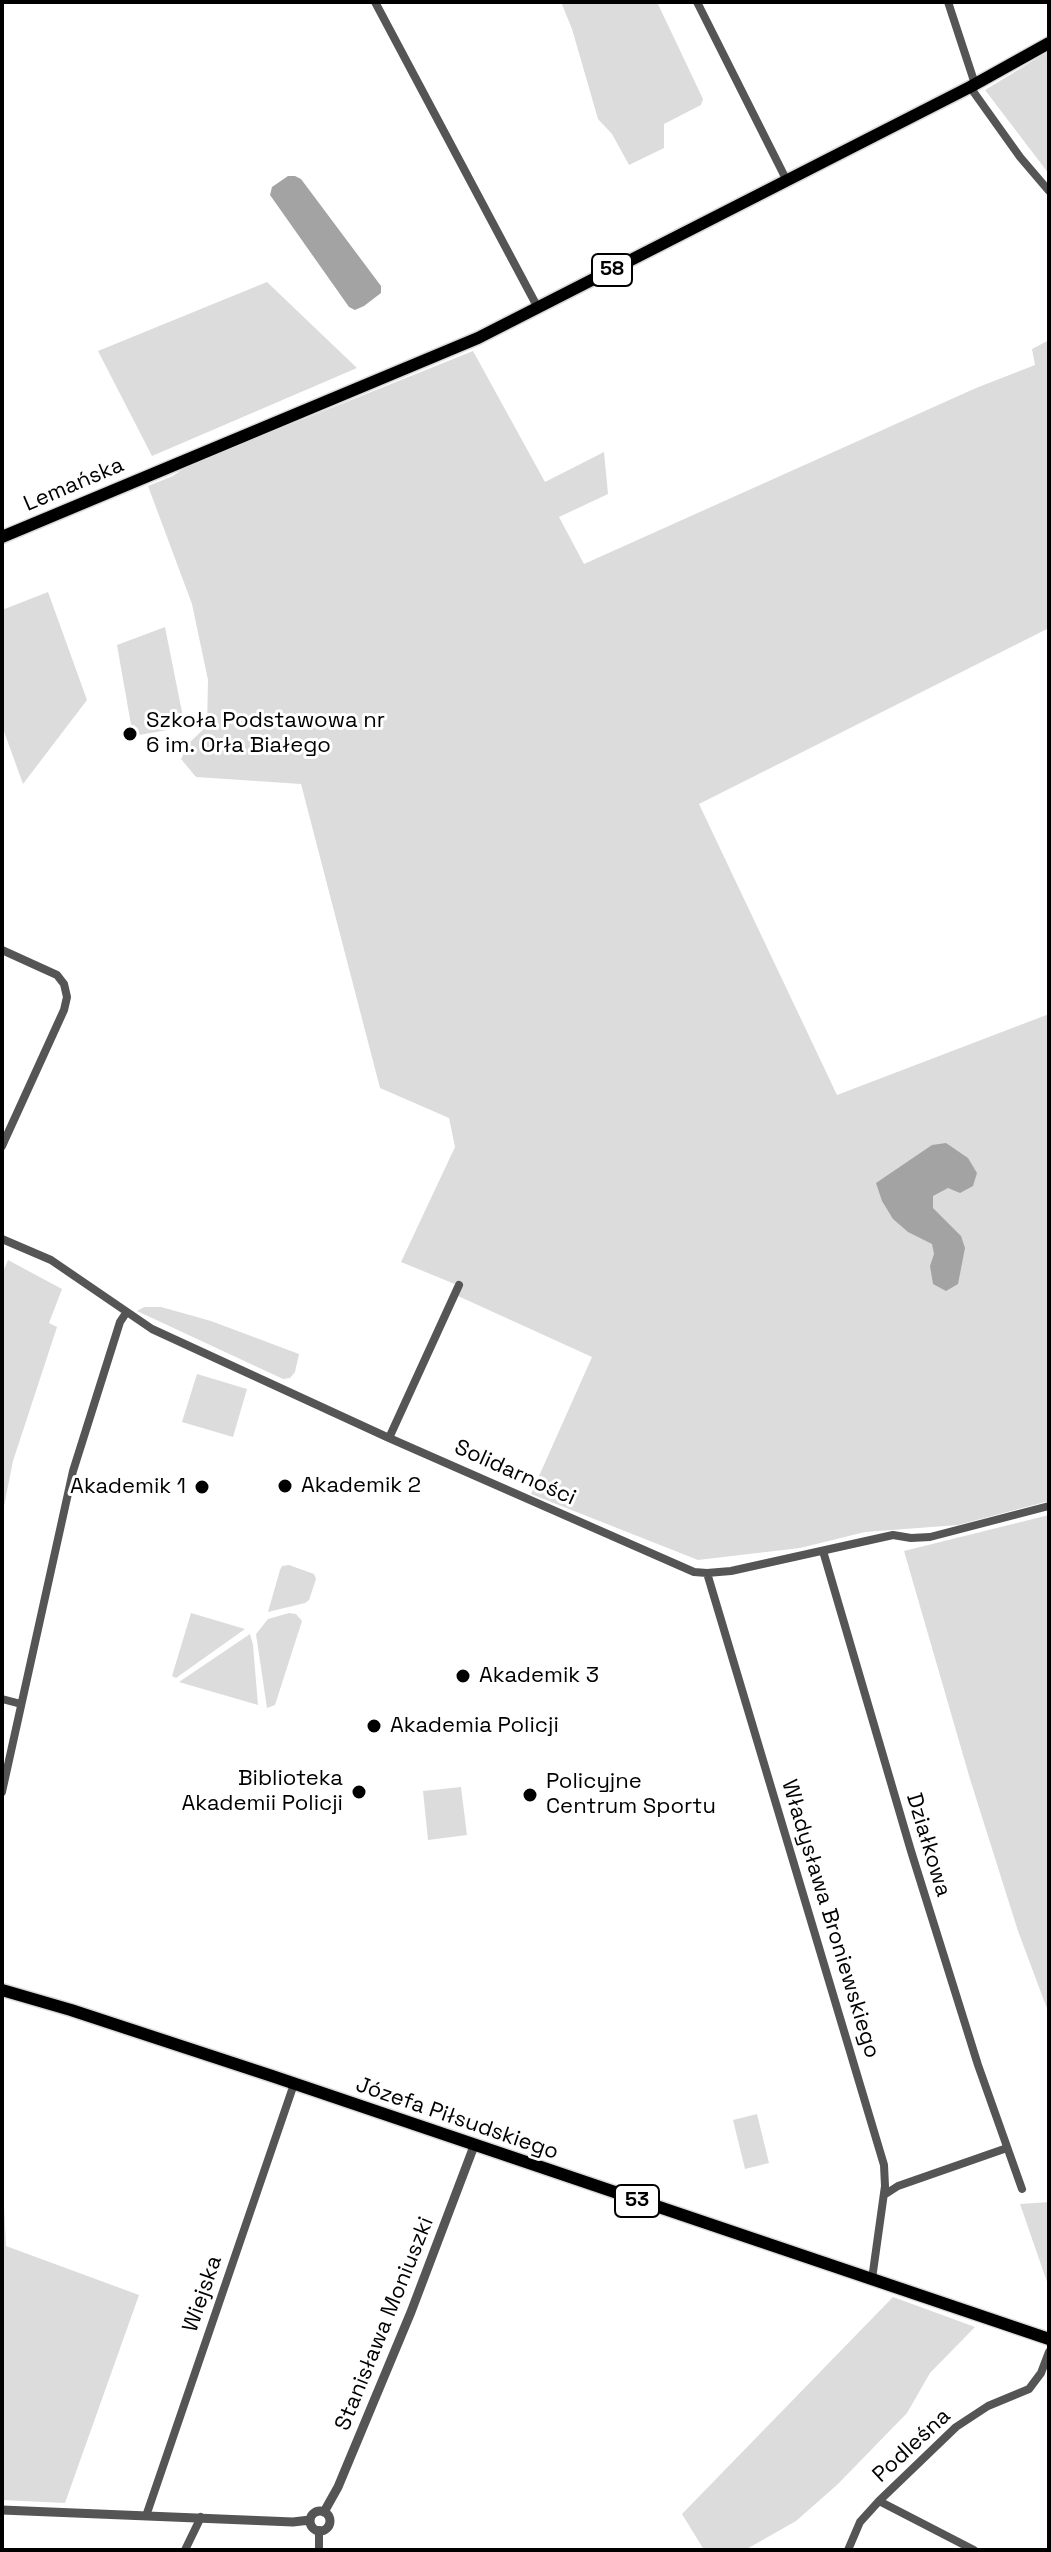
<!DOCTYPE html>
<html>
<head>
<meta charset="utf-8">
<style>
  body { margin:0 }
  #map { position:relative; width:1051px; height:2552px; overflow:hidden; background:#fff; font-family:"Space Grotesk",sans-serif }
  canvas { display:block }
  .frame { position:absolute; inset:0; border:4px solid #000; pointer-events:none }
</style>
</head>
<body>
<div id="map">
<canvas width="1051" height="2552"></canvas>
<div class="frame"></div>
</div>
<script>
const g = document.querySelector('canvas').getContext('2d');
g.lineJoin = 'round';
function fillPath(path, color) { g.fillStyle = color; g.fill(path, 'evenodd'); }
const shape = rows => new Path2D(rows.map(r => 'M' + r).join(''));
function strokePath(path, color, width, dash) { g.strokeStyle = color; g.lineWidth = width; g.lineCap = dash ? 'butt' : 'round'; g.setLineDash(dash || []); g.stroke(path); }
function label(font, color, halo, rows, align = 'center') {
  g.font = font + ' "Space Grotesk",sans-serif'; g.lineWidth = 6; g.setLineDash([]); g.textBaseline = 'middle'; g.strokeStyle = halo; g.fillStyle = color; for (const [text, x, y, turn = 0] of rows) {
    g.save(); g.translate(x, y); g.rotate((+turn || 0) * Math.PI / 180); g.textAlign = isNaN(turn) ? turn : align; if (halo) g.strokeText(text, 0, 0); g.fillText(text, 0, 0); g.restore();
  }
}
const green = shape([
  [561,2,657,2,703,99,701,105,664,124,664,148,629,165,612,134,598,119,572,29],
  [1049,51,1049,174,985,90],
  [267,282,357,368,152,456,98,351],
  [1049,340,1049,628,699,804,837,1095,1049,1014,1049,1501,958,1525,865,1532,800,1548,698,1560,531,1494,592,1357,458,1296,462,1287,401,1262,455,1147,449,1118,380,1088,301,784,196,777,181,759,190,742,207,726,208,680,192,604,148,486,173,476,187,466,473,351,545,482,604,452,608,494,559,517,584,564,976,388,1035,365,1032,349],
  [48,592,87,700,23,784,2,726,2,610],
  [165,627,185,727,133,736,117,645],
  [8,1260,62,1289,49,1323,57,1327,13,1461,2,1516,2,1274],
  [144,1307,161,1307,211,1321,299,1354,295,1372,290,1378,283,1379,137,1311],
  [197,1374,247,1389,233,1437,182,1422],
  [1049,1515,1049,2014,1018,1931,970,1779,904,1551],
  [289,1565,314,1574,316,1579,309,1600,305,1603,268,1612,280,1570,282,1566],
  [191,1613,245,1629,176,1678,172,1676],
  [289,1613,296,1614,302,1621,275,1705,267,1708,256,1634,268,1619],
  [250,1634,253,1645,258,1705,179,1682],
  [461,1787,467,1835,428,1840,423,1791],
  [757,2114,769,2163,745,2169,733,2120],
  [2,2165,6,2246,139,2295,65,2503,2,2500],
  [1049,2202,1049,2280,1047,2282,1020,2204],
  [893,2297,975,2327,930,2373,907,2413,838,2484,796,2521,745,2550,704,2550,682,2514]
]);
const water = shape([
  [288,176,295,176,301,179,381,286,381,293,364,306,355,310,349,307,270,195,272,187],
  [946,1143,968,1158,977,1173,973,1186,960,1193,948,1188,933,1196,933,1208,961,1236,965,1248,958,1284,946,1291,933,1284,930,1266,934,1254,932,1244,908,1232,893,1219,882,1201,876,1183,932,1145]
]);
const minor = shape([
  [375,2,538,308],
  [697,2,787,181],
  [948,2,975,84],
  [970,87,1020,157,1049,191],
  [2,950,57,975,64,984,67,997,64,1010,2,1146],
  [2,1239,51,1260,152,1329,389,1438,694,1572,707,1573,731,1571,893,1535,911,1538,930,1537,1049,1506],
  [389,1438,459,1285],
  [823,1551,911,1851,978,2065,1022,2189],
  [707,1573,884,2165,885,2186,872,2279],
  [2,1699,21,1704],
  [2,1792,73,1471,120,1322,126,1313],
  [884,2195,898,2186,1007,2148],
  [879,2501,974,2550],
  [146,2516,294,2084],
  [185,2550,201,2517],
  [319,2550,319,2530],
  [848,2550,860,2522,879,2501,956,2427,988,2406,1029,2389,1041,2373,1049,2352]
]);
const tertiary = shape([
  [2,2510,293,2522,310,2520],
  '310 2521a10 10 0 1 1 20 0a10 10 0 1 1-20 0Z',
  [324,2512,338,2487,411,2312,474,2146]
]);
const primary = shape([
  [2,537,478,338,970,87,1049,43],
  [2,1990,71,2010,272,2076,1049,2339]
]);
const markers = [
  [130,734,8,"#000"],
  [285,1486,8,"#000"],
  [202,1487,8,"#000"],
  [463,1676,8,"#000"],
  [374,1726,8,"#000"],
  [359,1792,8,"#000"],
  [530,1795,8,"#000"]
];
const shields = [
  [612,270,40],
  [637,2201,44]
];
const shieldNames = [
  ["58",612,270],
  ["53",637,2201]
];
const streetNames = [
  ["Lemańska",74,485,-23],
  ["Solidarności",515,1473,24],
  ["Działkowa",928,1845,73],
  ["Władysława Broniewskiego",830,1919,73],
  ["Józefa Piłsudskiego",457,2119,19],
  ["Wiejska",203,2294,-71],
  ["Stanisława Moniuszki",385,2324,-68],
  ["Podleśna",912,2446,-43]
];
const poiNames = [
  ["Szkoła Podstawowa nr",146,721],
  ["6 im. Orła Białego",146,746],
  ["Akademik 2",301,1486],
  ["Akademik 1",186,1487,"right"],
  ["Akademik 3",479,1676],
  ["Akademia Policji",390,1726],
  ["Biblioteka",343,1779,"right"],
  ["Akademii Policji",343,1804,"right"],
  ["Policyjne",546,1782],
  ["Centrum Sportu",546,1807]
];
fillPath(green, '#dcdcdc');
fillPath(water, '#a3a3a3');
strokePath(primary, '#dbdbdb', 15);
strokePath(minor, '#555', 8);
strokePath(tertiary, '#555', 9);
strokePath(primary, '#000', 12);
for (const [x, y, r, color] of markers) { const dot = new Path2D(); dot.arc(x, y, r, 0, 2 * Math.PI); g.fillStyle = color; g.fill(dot); strokePath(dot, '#fff', 3); }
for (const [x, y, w] of shields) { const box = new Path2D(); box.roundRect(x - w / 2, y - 16, w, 32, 6); g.fillStyle = '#fff'; g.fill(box); strokePath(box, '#000', 2); }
label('bold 20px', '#000', null, shieldNames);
label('22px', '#000', '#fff', streetNames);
label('22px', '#000', '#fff', poiNames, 'left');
</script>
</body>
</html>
